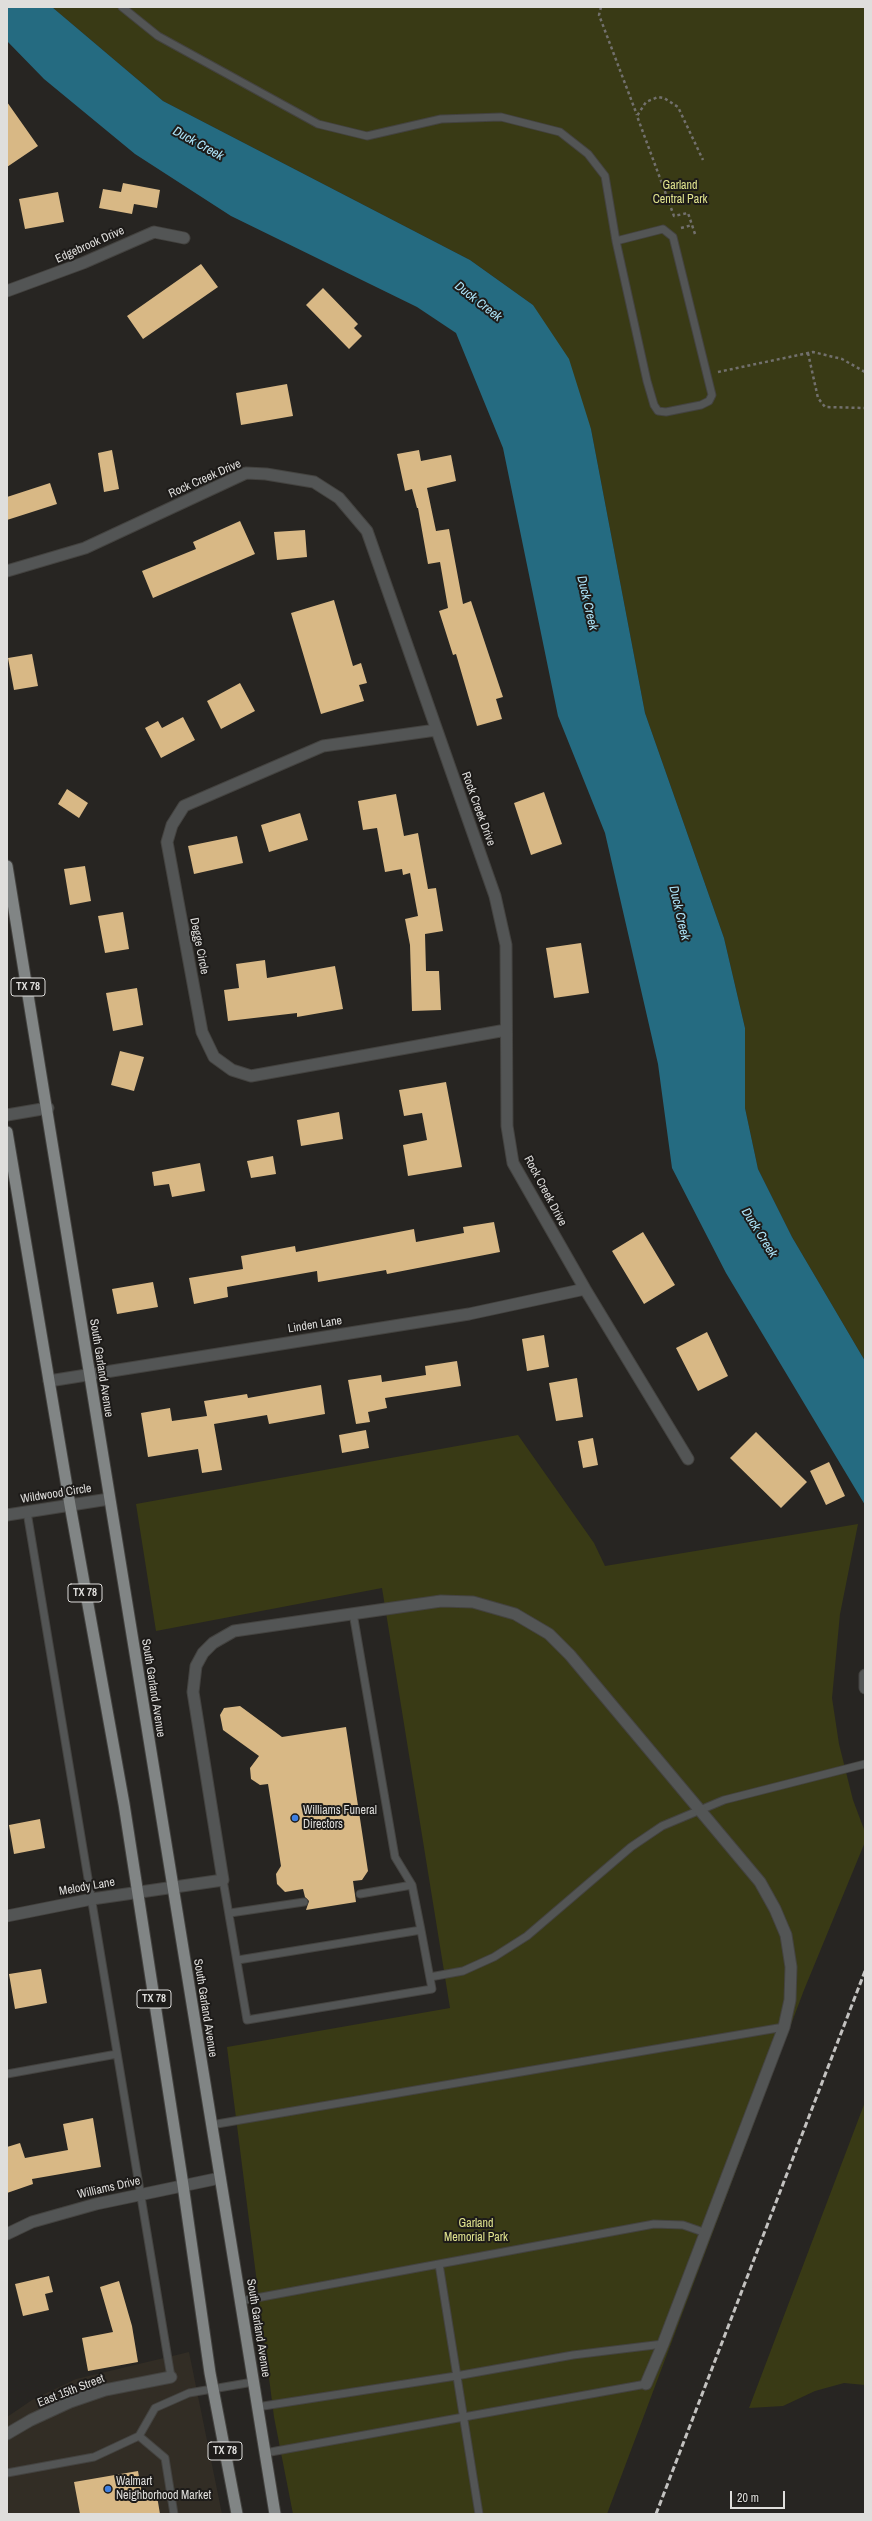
<!DOCTYPE html>
<html>
<head>
<meta charset="utf-8">
<style>
  body { margin:0 }
  #map { position:relative; width:872px; height:2521px; overflow:hidden; background:#272522; font-family:"Archivo Narrow",sans-serif }
  canvas { display:block }
  .frame { position:absolute; inset:0; border:8px solid #dfdedc; pointer-events:none }
  .scale { position:absolute; left:730px; top:2491px; width:55px; height:18px; box-sizing:border-box; border:2px solid #dfdedc; border-top:0; padding-left:5px; font-size:12px; line-height:14px; white-space:nowrap; color:#dfdedc; -webkit-text-stroke:3px #1d1b19; paint-order:stroke }
</style>
</head>
<body>
<div id="map">
<canvas width="872" height="2521"></canvas>
<div class="frame"></div>
<div class="scale">20 m</div>
</div>
<script>
const g = document.querySelector('canvas').getContext('2d');
g.lineJoin = 'round';
function fillPath(path, color) { g.fillStyle = color; g.fill(path, 'evenodd'); }
const shape = rows => new Path2D(rows.map(r => 'M' + r).join(''));
function strokePath(path, color, width, dash) { g.strokeStyle = color; g.lineWidth = width; g.lineCap = dash ? 'butt' : 'round'; g.setLineDash(dash || []); g.stroke(path); }
function label(font, color, halo, rows, align = 'center') {
  g.font = font + ' "Archivo Narrow",sans-serif'; g.lineWidth = 4; g.setLineDash([]); g.textBaseline = 'middle'; g.strokeStyle = halo; g.fillStyle = color; for (const [text, x, y, turn = 0] of rows) {
    g.save(); g.translate(x, y); g.rotate((+turn || 0) * Math.PI / 180); g.textAlign = isNaN(turn) ? turn : align; if (halo) g.strokeText(text, 0, 0); g.fillText(text, 0, 0); g.restore();
  }
}
const built = shape([
  [189,2352,222,2514,7,2514,7,2417,32,2400,76,2379]
]);
const green = shape([
  [52,7,865,7,865,1361,792,1237,758,1169,745,1108,745,1028,724,938,645,713,591,429,533,305,470,260,163,101],
  [518,1435,594,1543,605,1566,858,1524,840,1614,832,1698,839,1744,853,1800,865,1832,865,1842,804,1990,607,2514,293,2514,274,2417,227,2047,450,2008,382,1588,156,1631,136,1504],
  [865,2102,865,2385,844,2383,815,2391,783,2406,749,2408]
]);
const water = shape([
  [7,7,52,7,163,101,470,260,533,305,569,359,591,429,645,713,724,938,745,1028,745,1108,758,1169,792,1237,865,1361,865,1505,726,1273,672,1168,658,1064,605,833,558,716,503,448,456,333,417,307,231,216,135,154,44,79,7,41]
]);
const building = shape([
  [7,102,38,146,7,167],
  [123,183,160,190,157,208,134,204,132,214,99,208,103,189,121,192],
  [58,192,64,222,25,229,19,199],
  [201,264,218,287,143,339,127,316],
  [323,288,358,324,354,328,362,336,349,349,306,305],
  [287,384,293,416,241,425,236,393],
  [112,450,119,489,104,492,98,453],
  [419,450,421,461,451,455,456,481,427,488,436,531,449,529,463,604,471,601,503,697,496,699,502,719,477,726,456,654,453,655,439,611,448,608,440,562,428,564,418,508,417,508,412,489,405,491,397,454],
  [50,483,57,504,7,520,7,497],
  [240,521,255,554,153,598,142,571,196,549,193,542],
  [305,530,307,557,277,560,274,532],
  [334,600,353,666,361,663,367,683,359,685,364,701,321,714,291,613],
  [32,654,38,686,14,690,8,658],
  [240,683,255,711,221,729,207,701],
  [183,717,195,740,161,758,145,728,158,721,162,728],
  [67,789,88,803,79,818,58,804],
  [544,792,562,844,531,855,514,803],
  [396,794,404,836,418,833,428,889,436,888,443,931,425,934,426,971,439,971,441,1010,412,1011,410,945,405,919,418,916,410,873,403,875,402,869,385,872,377,828,363,830,358,801],
  [300,813,308,840,269,852,261,825],
  [237,836,243,863,194,874,188,846],
  [85,866,91,901,70,905,64,869],
  [123,912,129,949,105,953,98,916],
  [581,943,589,993,554,998,546,948],
  [265,960,267,978,335,966,343,1009,297,1017,297,1013,228,1021,224,990,239,988,236,964],
  [137,988,143,1025,113,1031,106,993],
  [120,1051,144,1057,134,1091,111,1085],
  [446,1082,462,1167,408,1176,403,1145,427,1140,422,1113,404,1116,399,1090],
  [339,1112,343,1139,301,1146,297,1120],
  [273,1156,276,1174,251,1178,247,1161],
  [200,1163,205,1191,172,1197,169,1184,154,1186,152,1172],
  [494,1222,500,1252,387,1274,386,1270,318,1282,317,1271,227,1287,228,1297,194,1304,189,1278,243,1269,241,1256,295,1246,296,1252,414,1229,416,1242,464,1233,463,1227],
  [643,1232,675,1285,644,1304,612,1251],
  [153,1282,158,1307,117,1314,112,1289],
  [707,1332,728,1376,698,1391,676,1348],
  [544,1335,549,1367,527,1371,522,1339],
  [457,1361,461,1386,385,1398,387,1408,368,1412,370,1422,356,1424,348,1380,381,1375,382,1382,426,1375,425,1366],
  [577,1378,583,1417,556,1421,549,1383],
  [321,1385,325,1414,269,1424,267,1415,214,1424,222,1470,202,1473,198,1449,148,1457,141,1413,170,1408,172,1421,207,1416,204,1401,247,1394,248,1398],
  [366,1430,369,1448,342,1453,339,1435],
  [756,1432,807,1482,781,1508,730,1458],
  [593,1438,598,1465,583,1468,578,1441],
  [829,1462,845,1496,826,1505,810,1471],
  [240,1706,282,1737,346,1727,368,1871,362,1880,353,1881,356,1902,306,1910,309,1901,305,1897,303,1889,285,1892,277,1884,276,1874,281,1866,268,1784,260,1785,251,1779,250,1768,259,1756,223,1730,220,1715,224,1708],
  [40,1819,45,1848,14,1854,9,1825],
  [41,1969,47,2003,15,2009,9,1974],
  [93,2118,101,2167,32,2179,33,2184,7,2193,7,2147,20,2143,25,2158,68,2150,63,2124],
  [49,2276,53,2292,45,2294,49,2310,23,2316,15,2284],
  [119,2281,132,2326,138,2362,88,2371,82,2338,113,2332,100,2287],
  [138,2471,143,2499,157,2496,160,2514,80,2514,74,2482]
]);
const path = shape([
  [601,7,599,15,637,115],
  [681,228,692,225],
  [695,234,688,213,674,216,637,116,646,102,658,97,664,98,678,107,703,160],
  [808,353,818,398,825,407,865,408],
  [718,372,813,352,842,359,865,372]
]);
const service = shape([
  [122,7,158,36,318,124,367,136,441,119,501,117,560,132,588,154,605,176,615,235,616,241,647,381,654,405,658,411,666,412,701,405,709,401,712,395,673,237,663,229,616,241],
  [27,1512,171,2377],
  [353,1613,395,1857,412,1885],
  [223,1880,247,2020,432,1989,421,1930,238,1960],
  [360,1894,412,1885,421,1930],
  [230,1913,304,1902],
  [430,1977,463,1971,494,1957,527,1936,631,1847,662,1826,724,1800,865,1764],
  [7,2074,117,2054],
  [211,2125,784,2027],
  [439,2264,479,2514],
  [240,2301,654,2224,683,2225,706,2233],
  [257,2407,456,2376,573,2355,663,2344],
  [139,2436,165,2458,174,2514],
  [265,2453,646,2384],
  [7,2473,94,2457,139,2436,155,2408,189,2393,253,2382]
]);
const minor = shape([
  [7,291,83,263,154,232,184,238],
  [7,571,85,548,246,473,266,474,314,482,339,498,367,531,495,896,506,945,507,1126,513,1163,585,1289,688,1459],
  [436,730,323,746,184,806,172,825,167,842,202,1032,214,1057,232,1070,251,1076,506,1030],
  [7,1115,48,1108],
  [49,1381,469,1314,585,1289],
  [7,1515,109,1499],
  [7,1916,92,1899,223,1880,193,1692,196,1666,203,1653,213,1643,234,1631,441,1601,473,1602,515,1614,549,1634,570,1655,760,1882,775,1909,786,1935,791,1967,790,2000,784,2027,663,2344,646,2384],
  [7,2234,32,2222,96,2204,220,2178],
  [7,2434,31,2420,70,2402,105,2390,171,2377]
]);
const tertiary = shape([
  [865,1675,865,1688]
]);
const primary = shape([
  [7,866,275,2514],
  [7,1132,70,1505,124,1804,183,2185,210,2373,237,2514]
]);
const rail = shape([
  [656,2514,865,1971]
]);
const markers = [
  [295,1818,4,"#3f7fe0"],
  [108,2489,4,"#3f7fe0"]
];
const shields = [
  [28,987,34],
  [85,1593,34],
  [154,1999,34],
  [225,2451,34]
];
const shieldNames = [
  ["TX 78",28,987],
  ["TX 78",85,1593],
  ["TX 78",154,1999],
  ["TX 78",225,2451]
];
const parkNames = [
  ["Garland",680,186],
  ["Central Park",680,200],
  ["Garland",476,2224],
  ["Memorial Park",476,2238]
];
const streetNames = [
  ["Edgebrook Drive",90,245,-24],
  ["Rock Creek Drive",205,479,-24],
  ["Rock Creek Drive",478,809,70],
  ["Degge Circle",199,946,79],
  ["Rock Creek Drive",545,1191,62],
  ["Linden Lane",315,1325,-9],
  ["South Garland Avenue",101,1368,81],
  ["Wildwood Circle",56,1494,-9],
  ["South Garland Avenue",153,1688,81],
  ["Melody Lane",87,1887,-10],
  ["South Garland Avenue",205,2008,81],
  ["Williams Drive",109,2188,-13],
  ["South Garland Avenue",258,2328,81],
  ["East 15th Street",71,2391,-21]
];
const poiNames = [
  ["Williams Funeral",303,1811],
  ["Directors",303,1825],
  ["Walmart",116,2482],
  ["Neighborhood Market",116,2496]
];
const waterNames = [
  ["Duck Creek",198,144,29],
  ["Duck Creek",478,302,38],
  ["Duck Creek",587,603,77],
  ["Duck Creek",679,913,77],
  ["Duck Creek",759,1233,58]
];
fillPath(built, '#322d25');
fillPath(green, '#393a15');
fillPath(water, '#256b81');
fillPath(building, '#d8b885');
strokePath(service, '#444340', 9);
strokePath(minor, '#444340', 13);
strokePath(tertiary, '#444340', 13);
strokePath(primary, '#444340', 13);
strokePath(path, '#72706d', 2.5, [3, 3]);
strokePath(service, '#535555', 7);
strokePath(minor, '#535555', 11);
strokePath(tertiary, '#535555', 11);
strokePath(primary, '#818585', 11);
strokePath(rail, '#c3c2c0', 3, [6, 3]);
for (const [x, y, r, color] of markers) { const dot = new Path2D(); dot.arc(x, y, r, 0, 2 * Math.PI); g.fillStyle = color; g.fill(dot); strokePath(dot, '#1d1b19', 1.5); }
for (const [x, y, w] of shields) { const box = new Path2D(); box.roundRect(x - w / 2, y - 9, w, 18, 3); g.fillStyle = '#1d1b19'; g.fill(box); strokePath(box, '#dfdedc', 1); }
label('bold 11px', '#dfdedc', null, shieldNames);
label('12px', '#e0e38e', '#1d1b19', parkNames);
label('12px', '#dfdedc', '#1d1b19', streetNames);
label('12px', '#dfdedc', '#1d1b19', poiNames, 'left');
label('italic 13px', '#ade5fa', '#1d1b19', waterNames);
</script>
</body>
</html>
